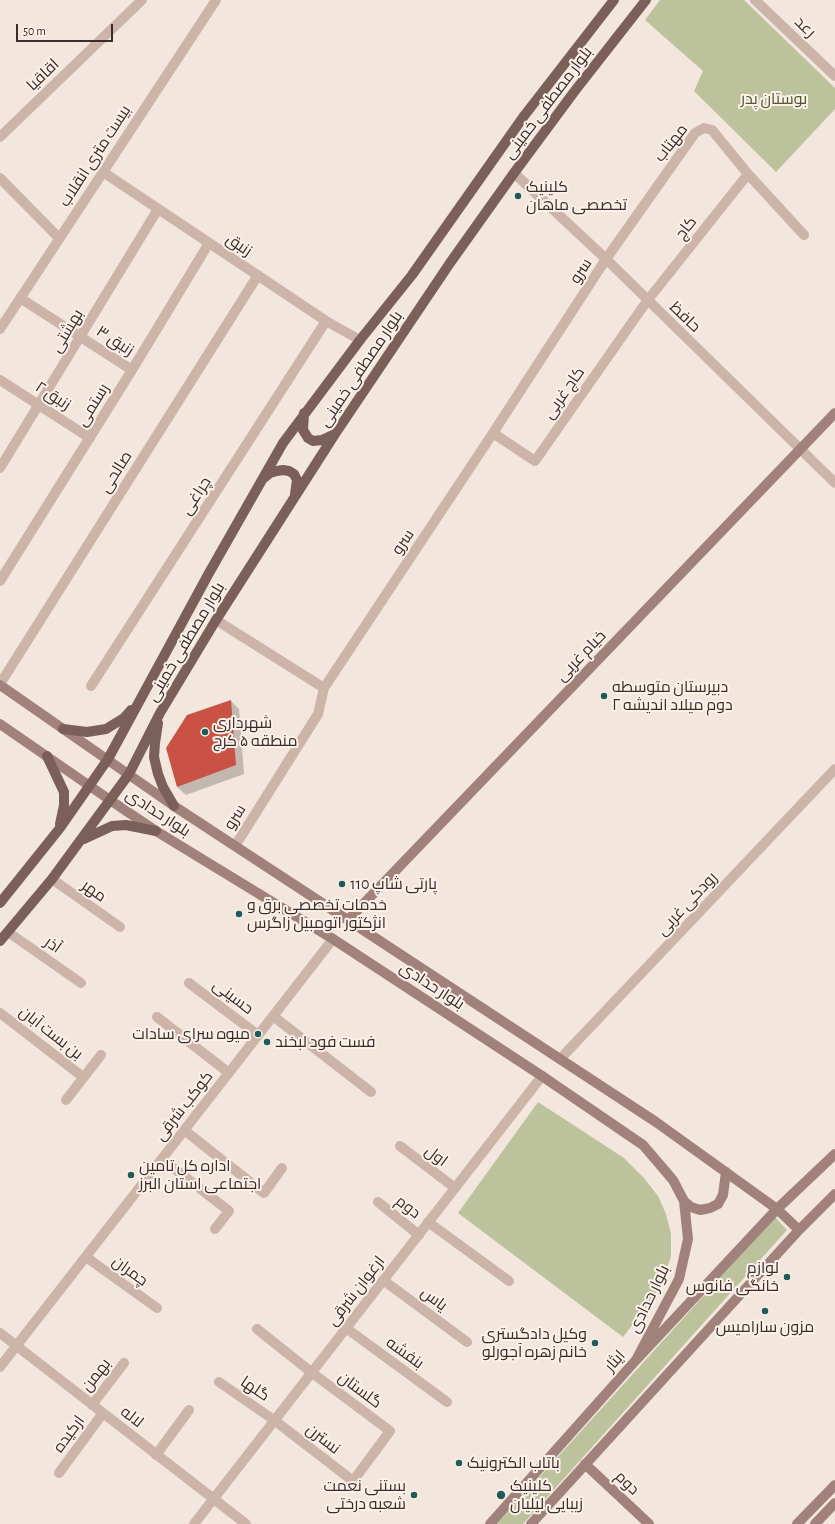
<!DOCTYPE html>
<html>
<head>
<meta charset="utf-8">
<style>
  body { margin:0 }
  #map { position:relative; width:835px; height:1524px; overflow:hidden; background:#f3e6dd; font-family:"Alegreya Sans",sans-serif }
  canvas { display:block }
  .scale { position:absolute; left:16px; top:24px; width:97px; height:18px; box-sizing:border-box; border:2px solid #392c29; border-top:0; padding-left:5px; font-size:12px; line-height:14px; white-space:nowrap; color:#392c29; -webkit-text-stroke:3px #fbf1ea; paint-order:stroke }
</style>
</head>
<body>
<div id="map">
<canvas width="835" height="1524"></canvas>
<div class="scale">50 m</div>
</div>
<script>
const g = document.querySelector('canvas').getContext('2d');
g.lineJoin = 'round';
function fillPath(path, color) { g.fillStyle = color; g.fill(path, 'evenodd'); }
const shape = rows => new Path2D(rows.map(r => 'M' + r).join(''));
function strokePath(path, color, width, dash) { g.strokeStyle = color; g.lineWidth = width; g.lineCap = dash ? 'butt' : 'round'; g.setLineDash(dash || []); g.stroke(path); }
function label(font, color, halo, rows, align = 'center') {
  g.font = font + ' "Alegreya Sans",Cairo,sans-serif'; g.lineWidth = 4; g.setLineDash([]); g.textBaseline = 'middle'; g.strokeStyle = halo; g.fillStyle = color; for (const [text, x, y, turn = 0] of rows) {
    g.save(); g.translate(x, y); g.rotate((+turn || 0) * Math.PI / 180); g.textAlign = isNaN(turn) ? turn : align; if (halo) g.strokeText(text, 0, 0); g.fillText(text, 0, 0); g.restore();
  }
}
const green = shape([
  [660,0,744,0,835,88,835,109,776,172,694,91,703,71,645,20],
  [538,1102,624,1158,644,1178,658,1196,666,1214,671,1234,671,1256,663,1281,649,1304,623,1337,458,1213],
  [775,1217,787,1230,523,1524,497,1524]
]);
const shadow = shape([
  [231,701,239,709,244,774,186,795,177,787]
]);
const building = shape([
  [231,700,236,765,177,787,166,748,187,715]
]);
const street = shape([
  [755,0,835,76],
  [0,137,142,0],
  [103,172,326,321,360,340],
  [514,173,606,259,835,483],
  [0,178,59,238],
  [20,298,132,370],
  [0,329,216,0],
  [0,380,90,438],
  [493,433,535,461,647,301,748,174],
  [0,468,158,209],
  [0,581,132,370,209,243],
  [216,620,324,688],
  [0,684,258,275],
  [91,686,326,321],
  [235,846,318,714,324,688,493,433,606,259,695,133,704,128,712,130,748,174,804,235],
  [52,879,120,927],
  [8,932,81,983],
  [189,983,258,1035],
  [0,1013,83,1077],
  [273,1016,371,1092],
  [157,1017,229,1073],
  [560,1059,835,769],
  [66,1100,101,1055],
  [184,1130,264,1193,282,1168],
  [400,1146,455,1188],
  [162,1159,229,1211,215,1229],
  [378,1202,419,1235],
  [428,1222,509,1281],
  [86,1257,157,1308],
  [383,1280,467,1342],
  [346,1328,447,1402],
  [0,1333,246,1524],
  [0,1367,333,939],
  [219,1382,274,1420,353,1481,390,1431,311,1372,257,1329],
  [92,1405,124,1363],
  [156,1455,189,1410],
  [59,1473,103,1413],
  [194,1524,542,1076]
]);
const secondary = shape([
  [0,685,174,806,656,1122,777,1209,799,1230],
  [0,724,110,800,156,831,333,939,542,1076,643,1145,673,1180,684,1201,688,1239,679,1279,636,1360],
  [348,920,835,413],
  [684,1201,691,1207,700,1210,710,1208,718,1204,723,1195,726,1172],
  [585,1464,649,1524],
  [490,1524,636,1360,777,1209,835,1154],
  [531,1524,799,1230,835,1194],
  [797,1524,835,1485],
  [815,1524,835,1503]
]);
const primary = shape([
  [304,413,303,430,308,438,313,441,322,440,335,434],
  [264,478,270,473,277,471,283,470,289,471,294,474,297,480,295,494],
  [158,723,155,743,154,757,158,774,163,787,174,806],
  [63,729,87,732,106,729,124,718,131,710],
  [47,756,64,792,64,805,60,824],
  [84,839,112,826,126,825,156,831],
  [0,903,60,828,108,759,209,573,283,443,360,340,412,275,524,116,614,0],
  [0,941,52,879,129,774,160,713,216,620,335,434,450,263,514,173,574,92,646,0]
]);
const markers = [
  [518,196,4,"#1d5c57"],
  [604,696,4,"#1d5c57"],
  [205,732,4,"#1d5c57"],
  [342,884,4,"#1d5c57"],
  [239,914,4,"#1d5c57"],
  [258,1034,4,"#1d5c57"],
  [267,1042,4,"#1d5c57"],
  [131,1175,4,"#1d5c57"],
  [787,1277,4,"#1d5c57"],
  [765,1311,4,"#1d5c57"],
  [595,1343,4,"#1d5c57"],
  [459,1463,4,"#1d5c57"],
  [414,1495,4,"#1d5c57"],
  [501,1495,5,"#1d5c57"]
];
const streetNames = [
  ["رعد",805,27,44],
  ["اقاقیا",43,75,-44],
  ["بلوار مصطفی خمینی",548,103,-53],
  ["مهتاب",671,143,-52],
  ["بیست متری انقلاب",95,156,-57],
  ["کاج",686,228,-52],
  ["زنبق",239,245,34],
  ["سرو",581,271,-57],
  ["حافظ",685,317,44],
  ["بهشتی",67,331,-59],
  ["زنبق ۳",115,341,33],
  ["بلوار مصطفی خمینی",361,369,-56],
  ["کاج غربی",564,393,-55],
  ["زنبق ۲",53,396,33],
  ["رستمی",93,405,-58],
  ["صالحی",116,472,-58],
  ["چراغی",196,496,-57],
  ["سرو",403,542,-56],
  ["بلوار مصطفی خمینی",186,642,-59],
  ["خیام غربی",581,656,-46],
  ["بلوار حدادی",158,813,33],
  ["سرو",235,817,-58],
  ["مهر",94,891,35],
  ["رودکی غربی",687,904,-47],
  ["آذر",53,945,35],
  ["بلوار حدادی",432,986,33],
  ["حسینی",233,997,37],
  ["بن بست آبان",51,1033,38],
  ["کوکب شرقی",184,1106,-52],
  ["اول",436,1156,37],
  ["دوم",408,1207,38],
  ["چمران",130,1271,36],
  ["ارغوان شرقی",356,1291,-52],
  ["یاس",434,1299,37],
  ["بلوار حدادی",649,1299,-64],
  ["بنفشه",405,1353,36],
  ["ایثار",615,1361,-48],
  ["بهمن",96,1375,-52],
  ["گلها",255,1389,34],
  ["گلستان",360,1390,37],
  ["لاله",132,1417,38],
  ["ارکیده",69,1434,-54],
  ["نسترن",323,1439,38],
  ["دوم",627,1483,44]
];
const parkNames = [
  ["بوستان پدر",774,99]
];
const poiNames = [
  ["کلینیک",526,187],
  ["تخصصی ماهان",526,205],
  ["دبیرستان متوسطه",612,687],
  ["دوم میلاد اندیشه ۲",612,705],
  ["شهرداری",213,723],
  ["منطقه ۵ کرج",213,741],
  ["پارتی شاپ 110",350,884],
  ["خدمات تخصصی برق و",247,905],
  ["انژکتور اتومبیل زاگرس",247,923],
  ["میوه سرای سادات",250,1034,"right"],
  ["فست فود لبخند",275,1042],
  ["اداره کل تامین",139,1166],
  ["اجتماعی استان البرز",139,1184],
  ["لوازم",779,1268,"right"],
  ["خانگی فانوس",779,1286,"right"],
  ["مزون سارامیس",765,1327,"center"],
  ["وکیل دادگستری",587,1334,"right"],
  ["خانم زهره آجورلو",587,1352,"right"],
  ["باتاب الکترونیک",467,1463],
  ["بستنی نعمت",406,1486,"right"],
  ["شعبه درختی",406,1504,"right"],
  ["کلینیک",510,1486],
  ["زیبایی لیلیان",510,1504]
];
fillPath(green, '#bcc39c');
fillPath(shadow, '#0003');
fillPath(building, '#ca5245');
strokePath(street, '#ccb4a9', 10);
strokePath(secondary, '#a0827a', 10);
strokePath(primary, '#7b6059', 10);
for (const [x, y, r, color] of markers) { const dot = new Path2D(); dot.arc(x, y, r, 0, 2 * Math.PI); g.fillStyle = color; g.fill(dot); strokePath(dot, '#fbf1ea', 1.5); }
label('16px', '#392c29', '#fbf1ea', streetNames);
label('16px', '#4e582c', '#fbf1ea', parkNames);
label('16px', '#392c29', '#fbf1ea', poiNames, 'left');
</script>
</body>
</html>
